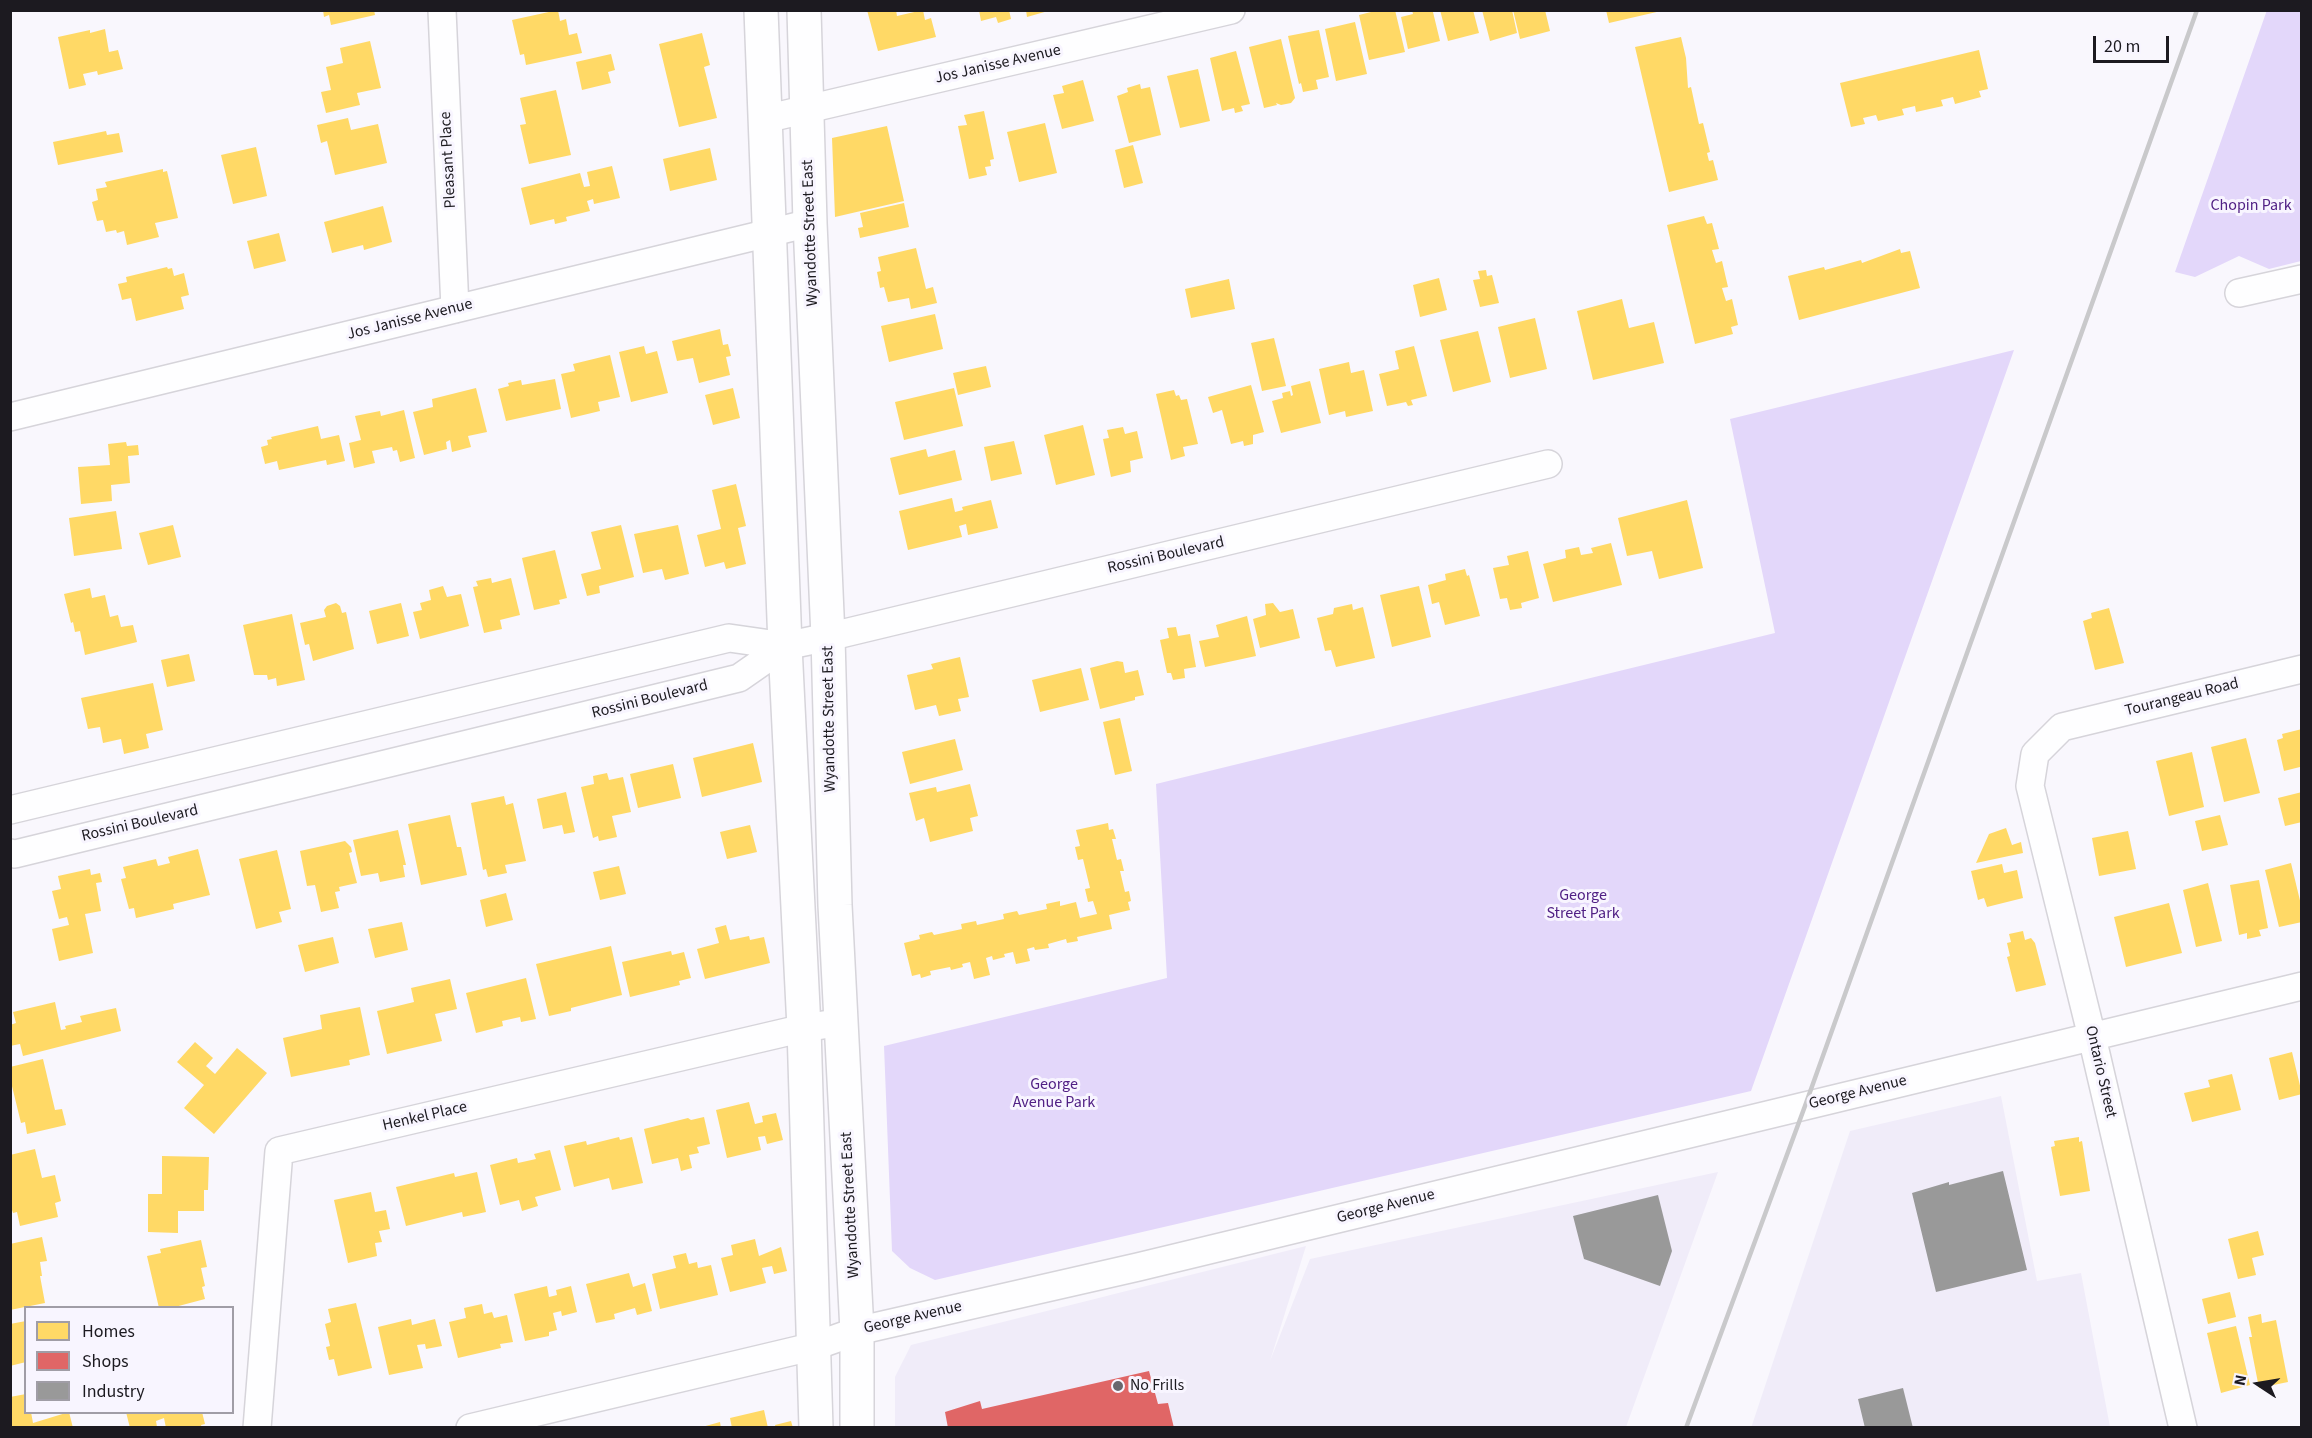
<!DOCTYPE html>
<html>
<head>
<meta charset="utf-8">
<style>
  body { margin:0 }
  #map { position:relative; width:2312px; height:1438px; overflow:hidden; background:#f9f7fd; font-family:"Source Sans 3",sans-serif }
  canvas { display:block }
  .frame { position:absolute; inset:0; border:12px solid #1c1a20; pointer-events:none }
  .legend { position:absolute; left:24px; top:1306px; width:210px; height:108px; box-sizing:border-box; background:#f8f5ff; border:2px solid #a09da6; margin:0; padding:8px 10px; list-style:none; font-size:18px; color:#1c1a20 }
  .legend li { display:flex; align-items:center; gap:12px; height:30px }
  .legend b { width:30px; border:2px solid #a09da6 }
  .north { position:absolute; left:2228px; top:1354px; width:60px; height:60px; -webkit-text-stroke:4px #f8f5ff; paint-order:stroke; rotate:282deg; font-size:16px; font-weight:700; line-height:24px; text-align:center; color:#1c1a20 }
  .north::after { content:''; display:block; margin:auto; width:21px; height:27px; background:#1c1a20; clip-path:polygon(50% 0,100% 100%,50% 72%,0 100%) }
  .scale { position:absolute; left:2093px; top:36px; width:76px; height:27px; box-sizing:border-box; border:3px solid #1c1a20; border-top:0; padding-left:8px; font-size:18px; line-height:21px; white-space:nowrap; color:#1c1a20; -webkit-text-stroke:4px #f8f5ff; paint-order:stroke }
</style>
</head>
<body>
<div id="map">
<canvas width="2312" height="1438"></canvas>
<div class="frame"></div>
<ul class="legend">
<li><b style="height:16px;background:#ffd966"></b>Homes</li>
<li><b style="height:16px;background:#e06666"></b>Shops</li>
<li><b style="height:16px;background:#999"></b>Industry</li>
</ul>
<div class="north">N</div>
<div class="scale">20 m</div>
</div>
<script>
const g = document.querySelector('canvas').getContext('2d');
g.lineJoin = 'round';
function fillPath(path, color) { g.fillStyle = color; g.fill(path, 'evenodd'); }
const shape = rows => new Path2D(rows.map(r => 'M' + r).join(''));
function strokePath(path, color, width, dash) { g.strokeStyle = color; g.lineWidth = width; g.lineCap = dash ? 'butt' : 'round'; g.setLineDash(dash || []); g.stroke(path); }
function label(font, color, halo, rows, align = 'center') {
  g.font = font + ' "Source Sans 3",sans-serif'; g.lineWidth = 6; g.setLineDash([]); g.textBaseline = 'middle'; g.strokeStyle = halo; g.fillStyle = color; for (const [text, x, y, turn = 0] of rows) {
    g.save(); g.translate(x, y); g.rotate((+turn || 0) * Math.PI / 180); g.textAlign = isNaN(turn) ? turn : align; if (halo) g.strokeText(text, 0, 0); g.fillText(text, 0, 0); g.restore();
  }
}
const built = shape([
  [2001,1096,2037,1281,2081,1273,2110,1427,1751,1428,1850,1131],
  [1718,1172,1626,1427,895,1428,895,1377,911,1345,1306,1246,1270,1361,1310,1259]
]);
const green = shape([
  [2267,10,2301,11,2301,261,2269,269,2239,256,2195,277,2175,272],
  [2014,350,1751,1091,935,1280,910,1268,892,1251,884,1046,1167,978,1156,784,1775,633,1730,419]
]);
const homes = shape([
  [323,10,374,10,375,15,331,25,329,15,324,17],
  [558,10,560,21,566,19,569,35,577,33,582,53,526,65,524,54,520,55,512,20],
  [867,10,896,10,897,16,923,10,925,20,931,18,936,37,878,51],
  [979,10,1009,10,1011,19,998,23,996,17,981,21],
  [1026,10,1048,10,1048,11,1027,17],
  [1379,10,1395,10,1405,52,1369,60,1359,15],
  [1412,10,1433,12,1440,41,1408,49,1401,17,1413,14],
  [1440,10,1473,10,1479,33,1448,41],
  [1482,10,1512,10,1517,33,1490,41],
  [1513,10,1545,10,1550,31,1520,39],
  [1606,10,1660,10,1661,11,1609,23],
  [1355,22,1367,74,1336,81,1325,29],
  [105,29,109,52,118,50,123,69,98,75,97,71,83,74,86,85,69,89,58,37,90,30,90,33],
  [1319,30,1329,77,1316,80,1318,89,1303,92,1301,83,1299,84,1288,36],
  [702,33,710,65,704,67,717,118,679,127,659,44],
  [1681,37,1686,58,1688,88,1691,87,1699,124,1703,123,1710,152,1707,153,1709,161,1713,160,1718,180,1669,192,1635,47],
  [1281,39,1295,98,1291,103,1281,105,1276,103,1277,105,1264,108,1249,47],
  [370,41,381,88,357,93,360,105,326,113,321,92,331,90,326,67,343,63,340,48],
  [1979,50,1988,89,1979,91,1981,97,1955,104,1953,97,1941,100,1943,106,1916,112,1915,106,1902,109,1904,115,1878,121,1876,115,1863,118,1865,124,1851,127,1840,83],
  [1236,51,1250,104,1241,106,1243,111,1235,113,1234,108,1222,111,1210,58],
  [611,54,615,70,608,72,611,83,582,90,576,62],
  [1198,69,1210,121,1180,128,1167,76],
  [1083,80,1094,121,1062,129,1053,95,1064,93,1062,86],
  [1140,84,1141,89,1150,87,1161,135,1129,143,1117,96,1128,92,1127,88],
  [556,90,571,155,529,164,520,125,526,124,520,98],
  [984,111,994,159,990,160,991,166,985,167,987,175,969,179,958,126,967,125,964,115],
  [348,118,351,130,378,124,387,163,335,175,327,141,321,143,317,125],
  [1045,123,1057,173,1019,182,1007,132],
  [887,126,904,201,835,217,832,138],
  [106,131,107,135,119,133,123,152,58,165,53,142],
  [1133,145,1143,183,1124,188,1115,150],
  [256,147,267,196,233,204,221,155],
  [710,148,717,180,670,191,663,159],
  [612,166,620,198,594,204,593,199,587,201,590,211,566,217,567,221,555,224,554,219,530,225,521,188,580,173,584,187,590,186,587,172],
  [163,169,163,172,167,171,178,218,155,223,159,237,127,245,124,231,117,233,116,230,106,232,103,220,97,221,92,202,98,200,96,189,107,187,105,182],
  [904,203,909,227,860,238,858,228,863,227,860,213],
  [383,206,392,242,364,250,363,245,332,253,324,222],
  [1704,216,1707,224,1712,223,1719,249,1712,250,1716,263,1722,261,1728,287,1722,288,1726,301,1732,299,1738,325,1731,327,1733,334,1695,344,1667,225],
  [279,233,286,261,254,269,247,241],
  [916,248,926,289,933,287,937,303,911,309,909,298,888,302,884,287,880,288,877,272,881,271,878,257],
  [1900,249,1901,253,1910,251,1920,288,1799,320,1788,276,1824,267,1825,270,1861,260,1862,263],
  [167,267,168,269,172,268,174,276,184,273,189,295,181,297,184,309,136,321,131,298,122,300,118,284,127,282,126,277],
  [1486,270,1487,276,1492,275,1499,303,1480,307,1473,280,1480,279,1478,271],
  [1439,278,1447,310,1420,317,1413,285],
  [1229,279,1235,309,1191,318,1185,289],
  [1622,299,1629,328,1654,322,1664,363,1593,380,1577,311],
  [935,314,943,349,889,362,881,326],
  [1535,318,1547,369,1510,378,1498,327],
  [720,329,723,345,728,344,731,356,726,357,730,375,699,383,693,358,677,361,672,341],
  [1478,331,1491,382,1453,392,1440,340],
  [1274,338,1286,386,1262,391,1251,343],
  [644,346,646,354,657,351,668,393,631,402,619,352],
  [1414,346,1427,396,1411,400,1413,405,1408,406,1406,402,1387,406,1379,374,1399,369,1395,351],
  [610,355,620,397,598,402,600,411,571,418,561,374,575,371,573,364],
  [1349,362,1351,373,1364,370,1373,411,1346,417,1345,411,1329,415,1319,369],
  [986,366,991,387,958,395,953,373],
  [555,379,561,409,506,421,498,389,509,386,508,383,521,380,522,385],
  [1310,381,1321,423,1281,433,1272,401,1283,398,1282,393,1290,391,1291,396,1293,395,1291,386],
  [1251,385,1264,432,1253,435,1253,444,1244,446,1243,441,1231,444,1222,410,1213,413,1208,397],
  [476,388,487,432,468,436,471,447,452,452,450,440,446,442,447,449,424,455,413,412,433,407,432,399],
  [733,388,740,418,713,425,705,395],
  [954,388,963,426,904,440,895,402],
  [1174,390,1176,396,1179,395,1181,400,1187,399,1198,444,1183,447,1185,456,1171,460,1156,394],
  [404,410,415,458,400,462,397,450,393,451,392,447,372,451,375,463,354,468,349,443,361,440,355,416,380,411,381,416],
  [1083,425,1095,475,1056,485,1044,435],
  [318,426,321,439,339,435,345,461,327,465,326,460,279,470,277,461,265,464,261,447,268,445,267,440,272,439,271,437],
  [1123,427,1125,434,1137,431,1143,458,1130,461,1131,472,1111,477,1103,439,1109,438,1107,430],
  [1014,441,1022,474,991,481,984,447],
  [126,442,127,446,138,445,139,455,128,456,130,483,111,485,112,501,81,504,78,467,110,465,108,444],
  [926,449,928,457,955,450,962,480,899,495,890,458],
  [736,484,746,526,738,528,746,564,726,569,724,562,705,567,697,535,721,529,712,490],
  [952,498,955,512,963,510,962,507,991,500,998,528,968,535,966,524,959,526,962,537,908,550,899,511],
  [1687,500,1703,568,1659,579,1652,551,1627,556,1618,518],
  [116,511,122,549,74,556,69,518],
  [173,525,181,557,148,565,139,533],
  [621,525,634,577,599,586,600,593,587,596,581,574,601,569,591,532],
  [678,525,689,574,665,580,662,569,643,573,634,534],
  [1611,543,1622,585,1553,602,1543,564,1566,558,1565,550,1579,547,1581,555,1593,553,1591,548],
  [555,550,567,598,559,600,560,604,534,610,522,558],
  [1528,551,1539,598,1521,603,1522,608,1510,610,1507,598,1500,599,1493,568,1509,565,1507,556],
  [1465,569,1467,576,1469,575,1480,616,1445,625,1439,602,1432,604,1428,585,1446,580,1445,574],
  [491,578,492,583,511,578,520,615,500,620,502,629,484,633,473,587,478,586,476,581],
  [443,586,447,597,461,594,469,626,420,639,413,612,422,610,420,603,431,600,429,590],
  [1419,586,1431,637,1392,647,1380,595],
  [90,588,92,598,105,595,110,617,118,615,121,627,133,625,137,642,85,655,80,631,75,632,73,622,71,623,64,594],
  [336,603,340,606,342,613,346,612,354,649,313,661,309,644,305,645,300,623,326,617,324,610,327,606],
  [401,603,409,636,377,644,369,611],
  [1273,603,1280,612,1293,609,1300,638,1260,648,1253,619,1266,615,1265,604],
  [1352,604,1353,610,1363,607,1375,658,1336,667,1331,650,1325,651,1317,618,1333,614,1334,608],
  [2109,608,2124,663,2095,670,2083,621,2092,618,2091,613],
  [292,614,305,680,277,686,276,678,268,680,267,675,254,675,243,625],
  [1247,616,1256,656,1205,667,1199,641,1219,637,1216,625],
  [1176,627,1178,636,1190,634,1196,667,1184,669,1185,678,1173,680,1171,673,1167,673,1160,640,1169,638,1167,628],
  [189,654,195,681,167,687,161,660],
  [960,657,969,697,958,699,961,711,939,716,936,705,915,710,907,675,933,669,931,664],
  [1117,661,1123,662,1125,673,1138,670,1144,695,1135,697,1135,700,1100,709,1090,668],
  [1081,668,1089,700,1040,712,1032,680],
  [153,683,163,730,146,734,149,748,124,754,121,739,103,743,100,727,88,729,81,698],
  [1120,718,1132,771,1115,775,1103,722],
  [2302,729,2302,771,2300,767,2284,771,2277,740,2283,738,2282,734],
  [2246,738,2260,793,2224,802,2211,747],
  [955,739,963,770,910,784,902,752],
  [753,743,762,782,702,797,693,758],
  [2192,752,2204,807,2169,816,2156,761],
  [673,764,681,798,638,808,630,774],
  [607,773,609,780,623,777,631,812,612,816,617,837,599,841,598,836,593,838,581,787,594,784,593,776],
  [970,784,978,816,970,818,973,831,930,842,924,818,916,821,909,793,936,787,937,792],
  [566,792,575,832,564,834,562,825,543,829,537,799],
  [2302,792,2302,822,2285,826,2278,798],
  [504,796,506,805,513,803,526,861,505,865,507,873,488,877,486,869,483,870,471,803],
  [450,815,457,847,461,847,467,875,421,885,408,824],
  [2220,815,2228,845,2202,851,2195,821],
  [1108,823,1109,830,1113,829,1116,839,1112,839,1117,860,1121,859,1124,871,1120,871,1125,892,1129,891,1131,901,1128,902,1130,910,1109,915,1112,929,1077,937,1078,941,1067,943,1066,939,1048,944,1049,948,1035,950,1034,947,1027,949,1030,961,1016,964,1013,952,1004,954,1005,957,993,960,992,956,986,958,990,975,974,979,970,962,962,964,963,967,951,970,950,967,930,971,931,975,921,978,920,974,912,976,904,943,920,939,919,935,932,932,934,935,962,929,961,924,976,921,977,925,1004,919,1003,914,1017,911,1019,915,1047,909,1046,904,1060,901,1060,906,1076,902,1080,918,1097,914,1093,901,1088,902,1085,889,1090,888,1083,859,1078,860,1075,847,1080,846,1076,830],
  [750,825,757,852,727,859,720,832],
  [2006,828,2012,845,2021,842,2023,853,1976,863,1989,834],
  [398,830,406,865,403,865,405,877,380,882,378,873,361,876,353,840],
  [2128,831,2136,869,2099,876,2092,838],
  [345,841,351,847,352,852,349,853,357,883,339,887,340,891,335,892,339,908,321,912,315,885,307,886,300,851],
  [198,849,210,895,173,904,174,909,136,918,134,908,129,909,121,879,126,878,123,867,156,859,158,866,170,863,168,857],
  [277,850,291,909,279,912,282,922,256,929,239,859],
  [2291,863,2302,909,2302,922,2279,927,2265,870],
  [2002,864,2004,873,2017,870,2023,898,1987,907,1984,898,1978,900,1971,871],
  [619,866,626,894,600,900,593,872],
  [90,869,91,875,100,873,102,882,96,883,101,911,85,914,93,953,59,961,52,929,69,925,67,917,59,919,52,891,61,889,58,876],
  [2259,880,2268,928,2259,930,2261,936,2247,939,2247,933,2239,935,2230,885],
  [2208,883,2222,941,2196,947,2183,890],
  [506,893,513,920,486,927,480,900],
  [2169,903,2182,953,2126,967,2114,917],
  [402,922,408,950,375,958,368,929],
  [726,925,730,940,749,936,750,940,764,937,770,963,705,979,697,949,719,943,715,928],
  [2023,931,2025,940,2031,938,2035,943,2046,985,2016,992,2007,957,2010,956,2007,943,2011,942,2009,934],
  [333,937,339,963,305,972,298,945],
  [611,946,622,995,571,1008,571,1011,549,1016,536,964],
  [671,951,672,955,684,952,691,978,679,981,680,985,630,997,622,962],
  [526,978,536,1019,521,1022,520,1017,502,1021,503,1026,476,1033,466,993],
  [450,979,457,1009,435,1014,442,1041,387,1054,377,1011,414,1002,411,988],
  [55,1002,61,1030,66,1029,65,1026,82,1022,80,1016,116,1008,121,1031,23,1056,20,1044,10,1046,10,1025,16,1023,13,1012],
  [360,1007,370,1055,349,1060,350,1065,291,1077,283,1038,322,1029,320,1015],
  [195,1042,213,1058,206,1066,215,1074,237,1048,267,1073,214,1134,184,1108,204,1085,177,1062],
  [2292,1052,2302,1094,2279,1100,2269,1058],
  [43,1059,55,1110,62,1109,66,1125,27,1134,25,1122,21,1123,10,1078,10,1067],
  [2232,1074,2241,1110,2192,1122,2184,1093,2210,1087,2208,1080],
  [749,1102,755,1124,763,1122,762,1116,776,1113,783,1140,767,1144,765,1136,758,1137,761,1150,727,1158,716,1110],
  [704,1117,710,1144,697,1147,699,1153,689,1155,692,1168,681,1171,678,1158,652,1164,644,1129,688,1118,691,1120],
  [619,1137,620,1140,632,1137,643,1183,612,1190,609,1178,574,1187,564,1146,586,1141,587,1145],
  [2079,1137,2079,1142,2082,1141,2090,1191,2060,1196,2051,1147,2055,1146,2054,1141],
  [35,1149,42,1178,55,1175,61,1201,55,1203,58,1217,20,1226,17,1212,13,1213,10,1204,10,1155],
  [550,1150,561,1190,535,1197,538,1206,522,1211,519,1200,500,1205,490,1165,517,1158,518,1163,536,1159,534,1154],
  [162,1156,209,1157,208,1190,204,1190,204,1211,178,1211,178,1233,148,1232,148,1194,162,1194],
  [477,1172,486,1212,463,1217,462,1212,406,1226,396,1187,454,1173,455,1177],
  [371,1192,375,1212,386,1210,390,1229,379,1231,382,1242,375,1243,377,1256,348,1263,334,1200],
  [2258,1231,2264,1255,2252,1258,2256,1275,2238,1279,2228,1239],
  [42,1237,47,1261,40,1262,42,1276,40,1276,45,1303,10,1310,10,1244],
  [755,1239,759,1256,781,1247,787,1271,774,1274,772,1266,762,1268,766,1283,730,1292,721,1258,733,1255,731,1245],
  [201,1240,207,1267,201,1268,205,1286,202,1287,205,1299,171,1308,159,1308,147,1256,161,1253,160,1249],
  [686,1253,689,1264,697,1262,698,1268,711,1265,718,1295,660,1309,652,1274,676,1268,673,1256],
  [629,1273,633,1287,645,1283,652,1311,637,1315,635,1308,614,1314,615,1319,596,1323,586,1284],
  [547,1286,549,1297,557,1295,556,1290,571,1286,577,1312,562,1316,561,1311,553,1313,557,1330,549,1332,549,1336,525,1341,514,1294],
  [2230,1292,2236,1317,2208,1324,2202,1299],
  [356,1303,372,1368,338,1376,334,1359,329,1360,326,1347,330,1346,325,1324,331,1322,328,1309],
  [482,1304,484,1314,492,1312,494,1318,507,1315,513,1342,500,1344,501,1348,458,1358,449,1322,466,1318,464,1308],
  [2261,1314,2262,1323,2276,1320,2288,1382,2259,1388,2249,1337,2252,1337,2248,1317],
  [411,1319,412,1325,435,1319,442,1346,426,1349,425,1344,417,1345,423,1368,389,1375,378,1327],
  [26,1321,26,1362,10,1366,10,1324],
  [2236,1326,2250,1385,2221,1393,2207,1333],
  [26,1394,26,1412,31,1412,33,1423,69,1412,73,1428,10,1428,10,1397],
  [764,1410,768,1428,732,1428,730,1418],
  [126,1412,202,1412,205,1424,201,1425,202,1428,166,1428,164,1418,156,1421,157,1427,130,1428],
  [791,1421,793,1428,776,1428,775,1425],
  [720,1422,721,1428,702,1428,702,1427]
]);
const shops = shape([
  [1149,1371,1158,1404,1168,1403,1174,1428,948,1428,945,1412,980,1401,982,1409]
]);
const industry = shape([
  [2003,1171,2027,1270,1936,1292,1912,1193,1949,1182,1949,1185],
  [1658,1195,1672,1251,1660,1286,1584,1259,1573,1216],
  [1903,1388,1913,1428,1865,1428,1858,1399]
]);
const street = shape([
  [442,10,455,309],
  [765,119,1231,10],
  [2239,293,2302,279],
  [10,417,810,223],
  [10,810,729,638,785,646,828,637,1548,464],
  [10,853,15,854,739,678,785,646],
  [257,1428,279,1151,804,1028,842,1022],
  [470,1428,815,1346,857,1331,1138,1267,2302,986],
  [2183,1428,2092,1037,2030,786,2035,754,2062,727,2302,669]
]);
const secondary = shape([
  [761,10,785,646,804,1028,816,1428],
  [804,10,810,223,828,637,835,905,857,1331,857,1428]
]);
const rail = shape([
  [1686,1428,1805,1106,2197,10]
]);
const markers = [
  [1118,1386,6,"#69676d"]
];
const streetNames = [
  ["Jos Janisse Avenue",998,65,-13],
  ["Pleasant Place",449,160,-93],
  ["Wyandotte Street East",811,233,-92],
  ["Jos Janisse Avenue",410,320,-14],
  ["Rossini Boulevard",1166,556,-13],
  ["Tourangeau Road",2182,698,-14],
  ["Rossini Boulevard",650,700,-14],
  ["Wyandotte Street East",830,719,-91],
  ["Rossini Boulevard",140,824,-13],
  ["Ontario Street",2100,1072,77],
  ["George Avenue",1858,1093,-14],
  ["Henkel Place",425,1117,-13],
  ["Wyandotte Street East",851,1205,-93],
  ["George Avenue",1386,1207,-14],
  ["George Avenue",913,1318,-13]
];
const parkNames = [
  ["Chopin Park",2251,206],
  ["George",1583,896],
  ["Street Park",1583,914],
  ["George",1054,1085],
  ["Avenue Park",1054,1103]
];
const poiNames = [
  ["No Frills",1130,1386]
];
fillPath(built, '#f0ecf9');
fillPath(green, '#e3d7fa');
fillPath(homes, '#ffd966');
fillPath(shops, '#e06666');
fillPath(industry, '#999');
strokePath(street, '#d6d4da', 30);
strokePath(secondary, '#d6d4da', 36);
strokePath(street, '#fefeff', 27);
strokePath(secondary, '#fefeff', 33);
strokePath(rail, '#c9c9cb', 4.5);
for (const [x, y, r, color] of markers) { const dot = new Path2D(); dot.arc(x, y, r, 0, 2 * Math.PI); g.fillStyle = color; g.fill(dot); strokePath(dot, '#f8f5ff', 2); }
label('16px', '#1c1a20', '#f8f5ff', streetNames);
label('16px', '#512185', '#f8f5ff', parkNames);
label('16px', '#1c1a20', '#f8f5ff', poiNames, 'left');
</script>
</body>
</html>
